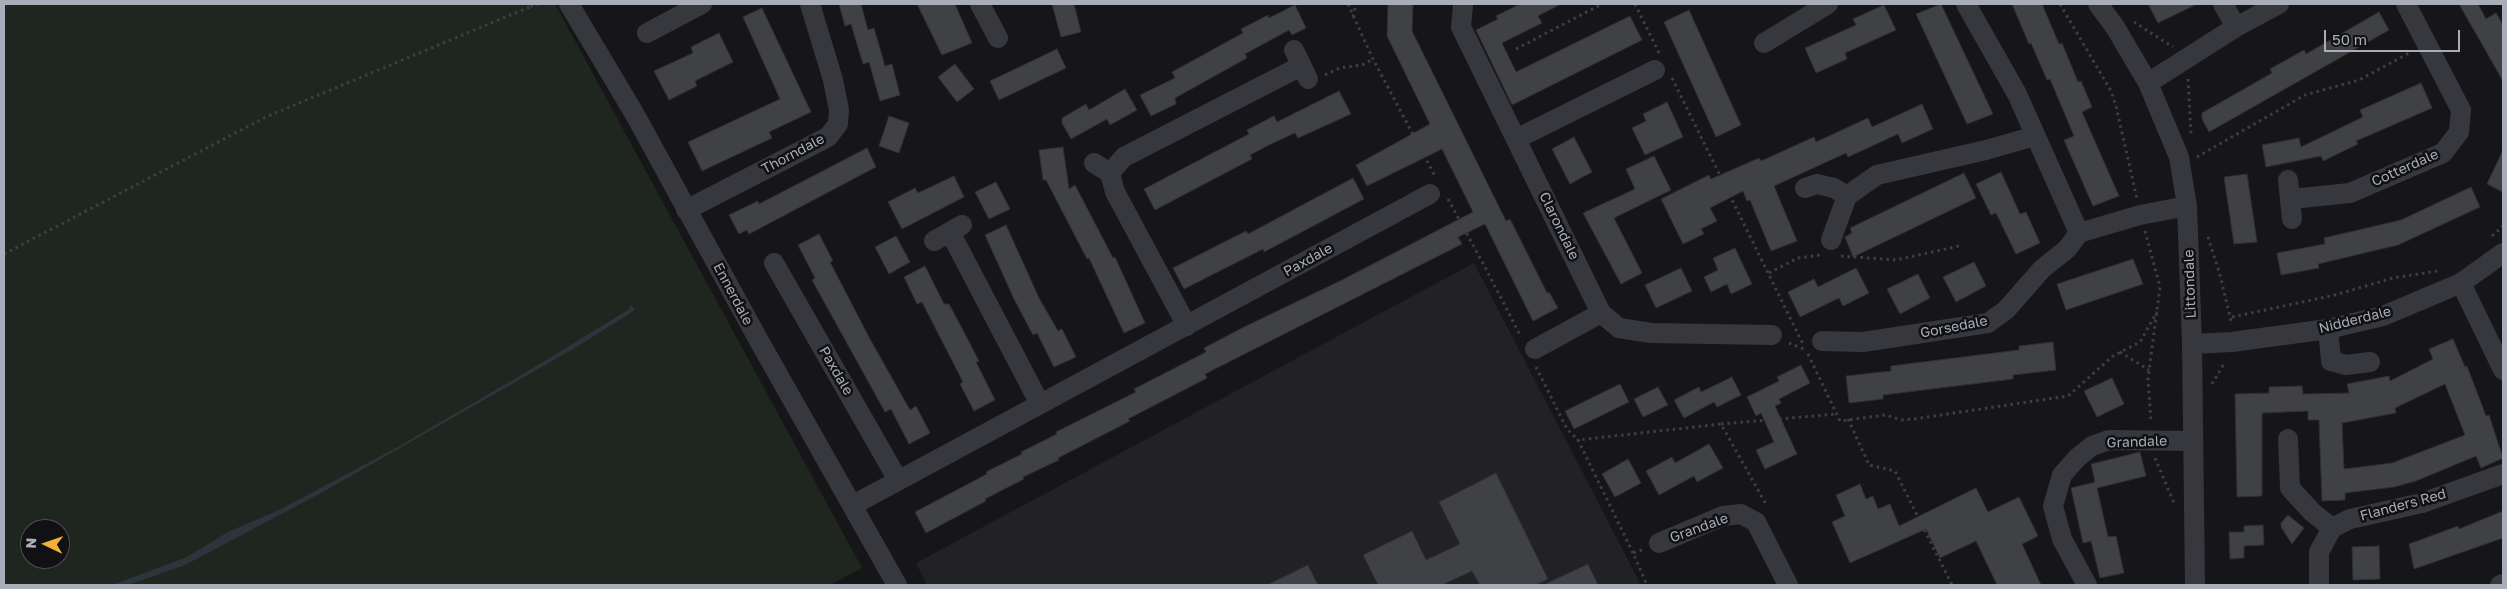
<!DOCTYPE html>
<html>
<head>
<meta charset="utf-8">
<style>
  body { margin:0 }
  #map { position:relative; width:2507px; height:589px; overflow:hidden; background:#161618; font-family:"Golos Text",sans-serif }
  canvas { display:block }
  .frame { position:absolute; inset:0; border:5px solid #a8adb8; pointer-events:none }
  .north { position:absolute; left:20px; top:519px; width:50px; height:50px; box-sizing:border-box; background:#111113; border:1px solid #4d4f55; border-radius:50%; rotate:273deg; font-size:14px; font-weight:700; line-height:20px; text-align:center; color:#a8adb8 }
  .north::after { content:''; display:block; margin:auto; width:18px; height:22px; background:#f2b134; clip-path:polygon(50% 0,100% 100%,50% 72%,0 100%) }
  .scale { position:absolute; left:2324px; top:30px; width:136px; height:22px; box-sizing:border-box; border:2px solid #a8adb8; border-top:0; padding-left:6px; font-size:15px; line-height:18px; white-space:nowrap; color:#a8adb8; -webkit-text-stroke:4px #111113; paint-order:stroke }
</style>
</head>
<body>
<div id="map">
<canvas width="2507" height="589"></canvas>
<div class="frame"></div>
<div class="north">N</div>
<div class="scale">50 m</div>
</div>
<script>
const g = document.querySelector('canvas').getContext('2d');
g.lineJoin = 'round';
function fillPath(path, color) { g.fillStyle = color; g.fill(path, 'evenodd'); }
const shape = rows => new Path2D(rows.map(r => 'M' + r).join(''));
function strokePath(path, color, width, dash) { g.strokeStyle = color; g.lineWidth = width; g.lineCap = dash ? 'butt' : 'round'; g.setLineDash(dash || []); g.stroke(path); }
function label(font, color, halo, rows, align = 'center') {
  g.font = font + ' "Golos Text",sans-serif'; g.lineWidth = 5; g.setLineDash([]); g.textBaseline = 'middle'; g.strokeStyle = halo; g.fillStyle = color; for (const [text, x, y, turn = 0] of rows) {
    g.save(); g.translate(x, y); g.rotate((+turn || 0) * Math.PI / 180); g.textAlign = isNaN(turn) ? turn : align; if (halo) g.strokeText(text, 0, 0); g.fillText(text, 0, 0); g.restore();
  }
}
const built = shape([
  [1474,263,1641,585,927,585,916,563]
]);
const green = shape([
  [4,4,555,4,862,568,830,585,4,585],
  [30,529,60,529,60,559,30,559]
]);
const water = shape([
  [631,305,635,310,575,348,321,493,185,565,128,585,112,585,187,557,228,532,277,511,396,448,528,371,628,310]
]);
const building = shape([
  [839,4,861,4,868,30,874,28,885,66,892,64,900,95,880,101,869,62,863,64,851,24,845,26,839,4],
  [917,4,955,4,972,43,942,55,917,4],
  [1052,4,1074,4,1081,32,1061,37,1052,4],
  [1388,4,1413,4,1412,31,1506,221,1510,219,1547,293,1549,292,1558,308,1533,321,1485,224,1458,237,1462,244,1205,374,1207,378,1128,419,1130,421,1058,458,1059,460,1023,477,1024,479,985,499,986,501,926,533,915,512,987,474,986,472,1022,454,1021,452,1057,434,1056,432,1136,392,1134,389,1206,352,1204,348,1242,328,1342,280,1473,212,1442,149,1367,186,1356,165,1430,124,1387,36,1388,4],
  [1520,4,1561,4,1538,16,1542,23,1502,43,1516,72,1630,16,1642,40,1512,105,1476,30,1498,19,1496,16,1520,4],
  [1941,4,1993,114,1967,124,1916,14,1941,4],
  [2012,4,2042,4,2059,44,2062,43,2078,82,2081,81,2092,107,2082,112,2119,196,2093,206,2064,140,2074,136,2050,79,2047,80,2031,43,2029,44,2012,4],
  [2148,4,2197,4,2158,23,2148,4],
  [2459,4,2478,4,2486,19,2496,13,2503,25,2503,81,2459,4],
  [1295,5,1306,28,1292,35,1289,30,1245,54,1247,58,1175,98,1176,104,1151,116,1140,95,1175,78,1172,72,1243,33,1241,29,1268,15,1269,18,1295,5],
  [1884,5,1896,30,1845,53,1847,59,1816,73,1805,48,1856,25,1853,19,1884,5],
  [762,8,811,112,769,132,772,138,702,171,688,142,780,99,743,17,762,8],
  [1689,10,1741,125,1716,137,1664,22,1689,10],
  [2379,12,2389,30,2209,132,2202,119,2202,113,2272,73,2270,69,2304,50,2306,54,2379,12],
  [719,33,733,62,695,81,697,86,669,100,654,71,693,53,691,47,719,33],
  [1057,49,1066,68,999,100,990,81,1057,49],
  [955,64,974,89,957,102,938,77,955,64],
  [2421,83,2432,108,2356,141,2358,144,2323,161,2321,156,2266,167,2262,145,2299,138,2301,147,2363,117,2360,110,2421,83],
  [1125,89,1137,110,1110,125,1107,119,1071,139,1062,123,1062,118,1086,104,1089,110,1125,89],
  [1339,91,1351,114,1298,138,1295,133,1271,144,1250,155,1252,159,1155,210,1144,189,1249,134,1247,130,1274,116,1277,122,1339,91],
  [1667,102,1683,137,1645,155,1632,128,1646,121,1643,114,1667,102],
  [1922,104,1933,129,1902,143,1898,134,1848,157,1846,153,1774,186,1797,241,1771,251,1750,200,1747,201,1743,191,1710,208,1717,221,1701,229,1704,234,1683,244,1661,199,1709,175,1711,179,1759,158,1761,161,1814,137,1816,142,1868,118,1872,127,1922,104],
  [889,116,909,123,899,153,879,146,889,116],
  [1574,137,1592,172,1570,184,1552,149,1574,137],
  [1063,147,1069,189,1075,185,1113,258,1115,257,1145,323,1124,333,1089,258,1087,259,1046,180,1043,180,1039,150,1063,147],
  [867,148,876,167,749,234,747,230,739,234,729,215,758,201,759,204,867,148],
  [2503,150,2503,192,2487,184,2503,150],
  [1654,156,1671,190,1614,218,1642,273,1621,284,1583,213,1635,189,1626,169,1654,156],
  [2001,172,2020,214,2026,212,2040,243,2016,254,1996,213,1991,215,1976,184,2001,172],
  [1964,173,1976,198,1853,257,1845,237,1852,233,1850,228,1964,173],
  [2247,174,2257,242,2234,244,2224,177,2247,174],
  [954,176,964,197,902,229,888,202,915,188,918,193,954,176],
  [1353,178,1364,199,1264,252,1263,249,1184,289,1173,268,1246,231,1248,234,1353,178],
  [996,182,1010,209,989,219,975,192,996,182],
  [2471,187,2480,207,2398,245,2318,264,2319,268,2281,275,2277,253,2325,244,2324,238,2401,220,2471,187],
  [1006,225,1039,298,1058,331,1062,329,1076,357,1054,367,1037,333,1033,335,1014,299,985,235,1006,225],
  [819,234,833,261,830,262,870,339,910,410,916,406,930,433,909,444,891,409,885,412,812,280,815,278,798,245,819,234],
  [896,236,910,262,889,274,875,247,896,236],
  [1735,248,1752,284,1731,294,1727,284,1711,292,1704,277,1718,270,1713,258,1735,248],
  [2133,259,2143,284,2066,310,2057,284,2133,259],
  [1974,262,1986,286,1956,302,1943,277,1974,262],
  [925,266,944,304,949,304,965,334,979,361,976,362,995,400,974,411,960,384,963,382,922,302,917,304,904,277,925,266],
  [1681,268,1692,291,1656,308,1645,285,1681,268],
  [1856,268,1869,293,1843,306,1839,298,1800,317,1788,292,1814,279,1818,287,1856,268],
  [1918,274,1930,298,1900,314,1887,289,1918,274],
  [2453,339,2465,367,2467,366,2486,416,2489,415,2503,458,2481,468,2476,456,2416,481,2394,487,2345,493,2345,500,2322,501,2319,420,2308,420,2308,411,2262,413,2262,496,2237,497,2235,394,2269,393,2269,387,2302,386,2303,394,2349,393,2347,384,2389,376,2390,381,2433,359,2429,349,2453,339],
  [2445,384,2465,435,2392,463,2344,469,2342,423,2396,413,2395,408,2445,384],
  [2053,342,2056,370,2013,375,2013,379,1883,395,1883,399,1849,403,1846,376,1891,371,1891,366,2019,350,2019,346,2053,342],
  [1801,365,1810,383,1779,399,1781,403,1775,406,1797,454,1765,469,1756,450,1774,442,1761,413,1756,416,1747,397,1779,381,1777,377,1801,365],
  [1732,377,1741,395,1717,407,1714,402,1684,418,1674,400,1699,387,1701,392,1732,377],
  [2112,378,2124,404,2097,417,2084,391,2112,378],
  [1620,384,1629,402,1574,429,1565,411,1620,384],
  [1658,387,1668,405,1643,417,1634,399,1658,387],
  [1709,444,1723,468,1697,482,1694,476,1659,495,1646,471,1672,457,1675,463,1709,444],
  [2140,452,2146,476,2097,488,2108,537,2116,536,2124,573,2100,578,2091,541,2083,543,2071,488,2095,482,2091,464,2140,452],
  [1628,459,1641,483,1615,497,1602,474,1628,459],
  [1496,473,1548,579,1536,585,1480,585,1472,571,1442,585,1378,585,1363,555,1412,531,1426,560,1460,544,1439,502,1496,473],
  [1860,484,1866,499,1873,496,1878,509,1890,504,1899,526,1976,488,1988,512,2019,497,2038,536,2022,544,2041,585,1997,585,1976,541,1940,558,1926,529,1850,563,1832,522,1845,516,1836,495,1860,484],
  [2503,511,2503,538,2414,569,2409,544,2458,526,2459,529,2503,511],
  [2288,515,2304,528,2292,544,2281,527,2281,523,2288,515],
  [2263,525,2264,545,2244,546,2244,558,2230,559,2229,532,2244,532,2244,526,2263,525],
  [2379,546,2380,579,2353,580,2352,547,2379,546],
  [1588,564,1598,585,1543,585,1588,564],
  [1308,565,1318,585,1267,585,1308,565]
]);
const path = shape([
  [531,4,532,6,538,4],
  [1348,4,1373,59,1435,176],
  [1635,4,1659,53],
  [2060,4,2111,91,2116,106,2137,199],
  [1353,17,1356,4],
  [2134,22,2173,47],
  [1516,49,1602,4],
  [1325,75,1340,68,1362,65,1373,59],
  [1672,78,1803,344],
  [2188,79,2191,135],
  [2197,157,2305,95,2359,80,2411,52],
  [1448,199,1486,269,1521,337],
  [2145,231,2160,287,2148,378,2151,422],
  [2492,236,2503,226],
  [2208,237,2220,275,2232,325],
  [4,254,266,117,532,6],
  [1841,256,1896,260,1959,246],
  [1769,273,1798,258,1820,255],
  [2232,317,2335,295,2393,278,2437,271],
  [1789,343,1806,350],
  [2120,352,2149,370],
  [1808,354,1840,421,1885,415,1902,420,1914,419,2068,396,2113,356,2140,342,2157,312],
  [1536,367,1567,429,1578,440],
  [2212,384,2225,362],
  [1848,419,1869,465,1895,471,1952,585],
  [1721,424,1837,414],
  [2155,458,2174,503],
  [1642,550,1633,553,1647,585],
  [1633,553,1578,440,1721,424,1767,506]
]);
const street = shape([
  [569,4,634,113,758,339,897,585],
  [980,4,998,38],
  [1463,4,1461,27,1601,313,1619,328,1651,333,1772,335],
  [1966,4,2017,94,2079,233],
  [2098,4,2115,27,2148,83,2179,157,2187,206,2192,344,2195,585],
  [2223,4,2236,27],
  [647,33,702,4],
  [1764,43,1828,4],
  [1294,50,1308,79],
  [2148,83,2236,27,2279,4],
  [1516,139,1655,70],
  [1094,163,1110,173],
  [2288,180,2292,219],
  [1805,188,1817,184,1834,188,1847,196],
  [2291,199,2350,193,2443,153,2459,132,2461,110,2406,4],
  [686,210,828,137,838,124,839,110,833,80,810,4],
  [950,232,1040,404],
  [1831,240,1847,196,1877,175,1986,150,2035,136],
  [934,241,962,225],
  [774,263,898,480],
  [2461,283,2503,370],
  [1187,326,1115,192,1110,173,1124,157,1301,66],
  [2328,329,2331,361,2346,365,2370,362],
  [1822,341,1863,342,1988,323,2006,310,2042,269,2067,249,2079,233,2140,215,2187,206],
  [2192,344,2232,342,2328,329,2383,316,2461,283,2503,253],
  [1535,349,1601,313],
  [2288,439,2290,488,2312,512,2332,528],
  [853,505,1430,194],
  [1659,543,1723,516,1741,514,1756,522,1788,585],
  [2087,585,2062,539,2053,506,2062,475,2077,458,2092,446,2109,440,2193,441],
  [2319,585,2319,552,2332,528,2350,519,2422,503,2503,474],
  [2500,585,2503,584]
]);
const streetNames = [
  ["Thorndale",793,154,-28],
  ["Cotterdale",2405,168,-24],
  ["Clarondale",1559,226,64],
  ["Paxdale",1308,260,-29],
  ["Littondale",2190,284,-92],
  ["Ennerdale",733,294,62],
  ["Nidderdale",2355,320,-14],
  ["Gorsedale",1954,327,-11],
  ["Paxdale",836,371,60],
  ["Grandale",2137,442,-2],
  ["Flanders Red",2403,505,-15],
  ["Grandale",1699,528,-20]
];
fillPath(built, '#222225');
fillPath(green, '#1e261f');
fillPath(water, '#2c353c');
fillPath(building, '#404145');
strokePath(building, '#303034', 1);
strokePath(path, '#3d3f44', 3, [2.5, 4]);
strokePath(street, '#37383d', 20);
label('14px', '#a8adb8', '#111113', streetNames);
</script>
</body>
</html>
